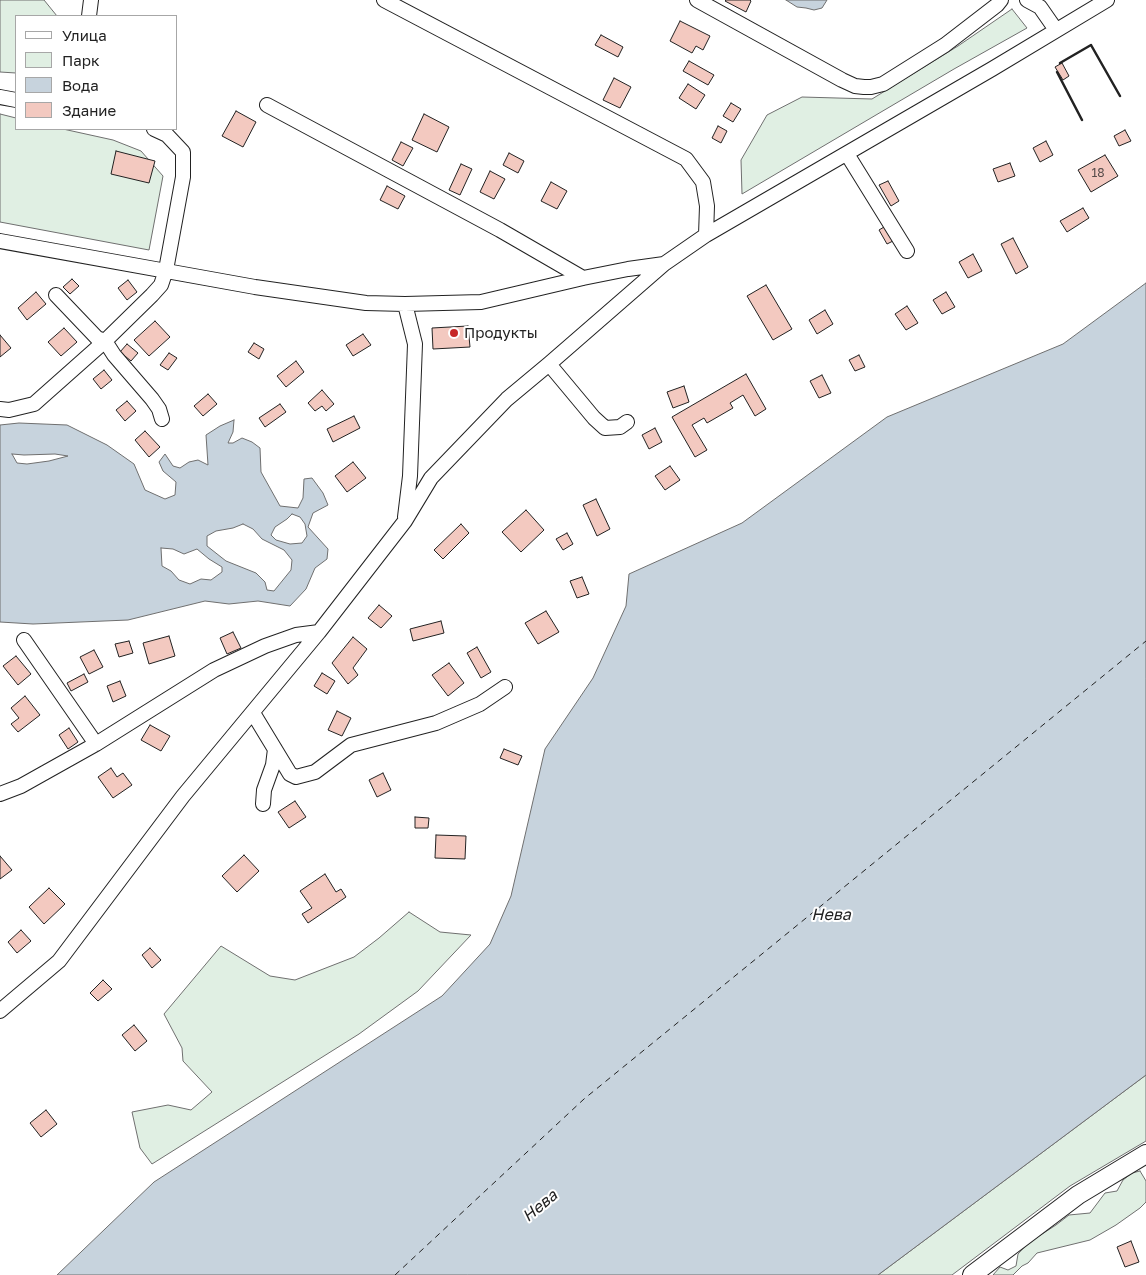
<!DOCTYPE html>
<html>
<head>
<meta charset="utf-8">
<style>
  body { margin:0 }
  #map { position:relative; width:1146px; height:1275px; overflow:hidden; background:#fff; font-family:"Golos Text",sans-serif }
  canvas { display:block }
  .legend { position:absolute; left:15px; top:15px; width:162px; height:115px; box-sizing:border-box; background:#fff; border:1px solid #a7a7a7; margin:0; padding:6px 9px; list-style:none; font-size:15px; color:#222 }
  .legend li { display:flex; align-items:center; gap:10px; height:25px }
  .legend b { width:25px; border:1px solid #a7a7a7 }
</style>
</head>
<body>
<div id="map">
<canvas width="1146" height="1275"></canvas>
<ul class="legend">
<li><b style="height:6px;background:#fff"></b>Улица</li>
<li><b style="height:14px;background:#e0efe3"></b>Парк</li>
<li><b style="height:14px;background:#c7d3dd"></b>Вода</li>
<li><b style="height:14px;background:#f3c9c0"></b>Здание</li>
</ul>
</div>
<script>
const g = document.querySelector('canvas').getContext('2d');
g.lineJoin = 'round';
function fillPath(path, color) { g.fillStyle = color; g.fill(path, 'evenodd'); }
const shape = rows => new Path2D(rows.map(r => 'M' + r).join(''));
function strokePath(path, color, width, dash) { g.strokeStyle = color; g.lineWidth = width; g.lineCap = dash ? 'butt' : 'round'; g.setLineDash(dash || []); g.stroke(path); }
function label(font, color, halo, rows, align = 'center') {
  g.font = font + ' "Golos Text",sans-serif'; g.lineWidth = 4; g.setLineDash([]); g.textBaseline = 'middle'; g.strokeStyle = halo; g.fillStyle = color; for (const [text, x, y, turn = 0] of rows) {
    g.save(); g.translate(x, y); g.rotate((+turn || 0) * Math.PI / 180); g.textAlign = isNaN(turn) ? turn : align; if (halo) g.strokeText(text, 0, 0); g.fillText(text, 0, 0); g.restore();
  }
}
const green = shape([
  [0,0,44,0,57,16,16,16,16,73,0,72,0,0],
  [1012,9,1027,28,954,69,742,194,741,160,767,115,802,97,872,99,958,46,1012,9],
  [0,114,16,118,16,129,63,129,113,140,141,151,163,176,149,250,0,222,0,114],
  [409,912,440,932,471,935,418,991,359,1034,152,1164,140,1148,132,1112,168,1105,191,1110,212,1092,183,1061,182,1048,164,1014,221,946,270,976,295,980,354,957,379,938,409,912],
  [1146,1075,1146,1141,1070,1186,952,1275,878,1275,1146,1075],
  [1140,1171,1146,1181,1146,1202,1140,1208,1116,1225,1090,1240,1037,1253,1028,1263,1022,1266,1013,1275,993,1275,1000,1267,1008,1270,1016,1266,1018,1254,1028,1243,1056,1225,1069,1215,1090,1213,1105,1193,1117,1191,1123,1180,1132,1173,1140,1171]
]);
const water = shape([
  [786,0,827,0,822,8,814,10,806,8,797,7,786,0],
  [1146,283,1146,1075,878,1275,57,1275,154,1182,442,996,490,944,511,896,545,749,593,678,626,606,629,574,742,523,887,417,1063,344,1146,283],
  [234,420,233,432,228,443,233,443,242,438,252,442,260,448,261,472,280,506,298,508,303,498,304,479,312,478,323,493,328,505,313,513,308,527,328,549,327,559,315,568,306,589,290,606,258,601,229,604,205,601,128,620,33,624,0,622,0,425,19,423,67,425,107,445,134,464,145,490,165,499,175,495,176,482,163,471,159,462,165,454,173,466,180,468,189,462,198,460,208,465,206,435,220,426,234,420],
  [12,454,24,455,55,454,68,456,49,461,27,464,17,463,12,454],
  [292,514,300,517,305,524,307,536,302,543,290,544,276,540,271,535,275,527,287,519,292,514],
  [243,524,253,529,262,539,284,550,292,560,291,570,274,591,267,590,265,582,256,573,226,561,207,546,207,536,216,531,233,528,243,524],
  [161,548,173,549,184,554,197,549,209,559,222,567,222,572,211,580,201,579,190,584,179,580,171,571,162,566,161,548]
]);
const ferry = shape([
  [395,1275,584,1099,1146,641]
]);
const building = shape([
  [726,0,750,0,751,1,746,12,725,1,726,0],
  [680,21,710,36,703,50,696,46,692,53,670,41,680,21],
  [601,35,623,47,618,57,595,45,601,35],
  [689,61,714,75,708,85,683,71,689,61],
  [1062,63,1069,76,1063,80,1055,67,1062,63],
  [614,78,631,87,620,108,603,100,614,78],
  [688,84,705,95,696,109,679,98,688,84],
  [731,103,741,109,733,122,723,116,731,103],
  [236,111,256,122,243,147,222,136,236,111],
  [424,114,449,127,437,152,412,140,424,114],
  [718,126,727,131,721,143,712,138,718,126],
  [1125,130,1131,141,1119,146,1114,136,1125,130],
  [1046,141,1053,155,1040,162,1033,148,1046,141],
  [401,142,413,148,403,166,392,160,401,142],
  [116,151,155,161,149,183,111,174,116,151],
  [509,153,524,161,518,173,503,165,509,153],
  [1105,155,1118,176,1091,192,1078,170,1105,155],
  [1010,163,1015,176,998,182,993,169,1010,163],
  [461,164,472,169,460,195,449,190,461,164],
  [490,171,505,179,494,199,480,192,490,171],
  [888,181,899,201,891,206,879,185,888,181],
  [551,182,567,191,557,209,541,201,551,182],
  [387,186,405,196,398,209,380,200,387,186],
  [1083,208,1089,218,1067,232,1060,221,1083,208],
  [889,224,897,239,887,244,879,230,889,224],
  [1013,238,1028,267,1016,274,1001,244,1013,238],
  [973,254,982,271,968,278,959,262,973,254],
  [72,279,79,286,70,294,63,287,72,279],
  [128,280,137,292,127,300,118,288,128,280],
  [766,285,792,329,773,340,747,296,766,285],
  [36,292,46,304,27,320,18,308,36,292],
  [946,292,955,307,942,314,933,300,946,292],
  [907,306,918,323,906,330,895,314,907,306],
  [825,310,833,324,817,334,809,320,825,310],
  [155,321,170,337,149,356,134,340,155,321],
  [468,326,470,347,433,349,432,328,468,326],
  [64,328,77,342,61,356,48,342,64,328],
  [363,334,371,345,353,356,346,345,363,334],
  [0,335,11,348,0,357,0,335],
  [254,343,264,349,259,359,248,352,254,343],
  [127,344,138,353,131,361,120,352,127,344],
  [169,353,177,358,168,370,160,365,169,353],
  [859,355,865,367,855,371,849,360,859,355],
  [296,361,304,372,286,387,277,376,296,361],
  [104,370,112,380,101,389,93,379,104,370],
  [746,374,766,409,755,416,743,395,730,403,733,408,707,423,704,418,692,425,707,450,695,457,672,417,746,374],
  [822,375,831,393,819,398,810,381,822,375],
  [684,386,689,402,673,408,667,392,684,386],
  [322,390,334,404,326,411,322,406,315,411,308,403,322,390],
  [208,394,217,404,203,416,194,406,208,394],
  [127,401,136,411,125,421,116,410,127,401],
  [280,404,286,412,265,427,259,418,280,404],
  [354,416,360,428,333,442,327,429,354,416],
  [655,428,662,442,649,449,642,435,655,428],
  [145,431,160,447,149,457,135,440,145,431],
  [353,462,366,478,347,492,335,476,353,462],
  [670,466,680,480,665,490,655,476,670,466],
  [596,499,610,529,597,536,583,505,596,499],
  [526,510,544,530,521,552,502,532,526,510],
  [461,524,469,533,443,559,434,550,461,524],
  [567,533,573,544,563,550,556,539,567,533],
  [582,577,589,594,577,598,570,581,582,577],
  [379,605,392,616,381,628,368,618,379,605],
  [546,611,559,632,538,644,525,623,546,611],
  [441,621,444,633,413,641,410,629,441,621],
  [233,632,241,648,227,654,220,638,233,632],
  [169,636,175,656,149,664,143,643,169,636],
  [353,637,367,649,353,668,358,675,348,684,332,663,353,637],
  [129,641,133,653,119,657,115,644,129,641],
  [477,647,491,672,481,678,467,653,477,647],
  [94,650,103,667,89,674,80,657,94,650],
  [16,656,31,674,18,685,3,666,16,656],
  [449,663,464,683,448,696,432,675,449,663],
  [322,673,335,681,327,694,314,686,322,673],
  [84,674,88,682,71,691,67,683,84,674],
  [120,681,126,696,113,702,107,686,120,681],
  [25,696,40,715,18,732,11,724,19,718,11,708,25,696],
  [337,711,351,718,342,736,328,730,337,711],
  [150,725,170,736,161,751,141,740,150,725],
  [69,728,78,742,68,749,59,735,69,728],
  [504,749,522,756,518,765,500,758,504,749],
  [111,768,117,777,123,773,132,785,113,798,98,777,111,768],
  [383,773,391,790,377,797,369,780,383,773],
  [295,801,306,817,289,828,278,812,295,801],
  [415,817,429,818,428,828,415,828,415,817],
  [436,835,466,836,465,859,435,858,436,835],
  [244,855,259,871,237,892,222,876,244,855],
  [0,856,12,870,0,879,0,856],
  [325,874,336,892,341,889,346,897,308,923,302,914,312,908,300,891,325,874],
  [49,888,65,904,44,924,29,907,49,888],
  [21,930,31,941,17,953,8,942,21,930],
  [150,948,161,960,152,968,142,955,150,948],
  [103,980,112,989,98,1001,90,993,103,980],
  [134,1025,147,1041,135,1051,122,1035,134,1025],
  [46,1110,57,1124,41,1137,30,1123,46,1110],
  [1131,1241,1139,1262,1125,1267,1117,1247,1131,1241]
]);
const minor = shape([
  [384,0,686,159,703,182,707,206,706,235],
  [697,0,842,80,855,86,864,87,871,87,883,84,945,45,997,5,1001,0],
  [1027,0,1040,7,1056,30],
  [89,16,91,0],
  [0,97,16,100],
  [267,105,500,230,583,278],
  [847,154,907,251],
  [0,241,255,287,366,303,405,304,481,302,583,278,628,269,664,264],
  [56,295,97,338,105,341,114,355,152,399,159,409,162,419],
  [549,364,594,418,605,428,620,427,627,422],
  [0,409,9,410,34,404,105,341,152,295,161,285,166,270,183,177,183,152,167,135,154,129],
  [405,517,410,476,415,344,405,304],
  [24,640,96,744],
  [253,713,290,774,296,777,315,772,351,745,436,723,480,704,505,687],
  [0,794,21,786,96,744,214,670,265,646,296,635,319,632],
  [263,804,264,790,273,765,275,749],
  [0,1011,59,961,183,796,319,632,405,521,431,478,507,399,549,364,664,264,706,235,992,69,1107,0]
]);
const major = shape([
  [972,1275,1078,1195,1146,1154]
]);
const wall = shape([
  [1060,63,1091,45,1120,96],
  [1057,72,1082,120]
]);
const markers = [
  [454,333,5,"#c62828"]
];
const numberNames = [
  ["18",1098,173]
];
const poiNames = [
  ["Продукты",464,333]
];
const waterNames = [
  ["Нева",831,915],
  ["Нева",540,1206,-40]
];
fillPath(green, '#e0efe3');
strokePath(green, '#6f6f6f', 1);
fillPath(water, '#c7d3dd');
strokePath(water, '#6f6f6f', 1);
strokePath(ferry, '#222', 1, [6, 5]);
fillPath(building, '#f3c9c0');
strokePath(building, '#222', 1);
strokePath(minor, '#222', 16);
strokePath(major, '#222', 20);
strokePath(minor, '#fff', 14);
strokePath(major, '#fff', 18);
strokePath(wall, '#222', 2.5);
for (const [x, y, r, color] of markers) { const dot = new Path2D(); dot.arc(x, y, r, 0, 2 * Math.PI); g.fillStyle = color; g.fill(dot); strokePath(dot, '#fff', 2); }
label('12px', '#564c4a', null, numberNames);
label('15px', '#222', '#fff', poiNames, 'left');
label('italic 16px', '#222', '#fff', waterNames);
</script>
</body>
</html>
